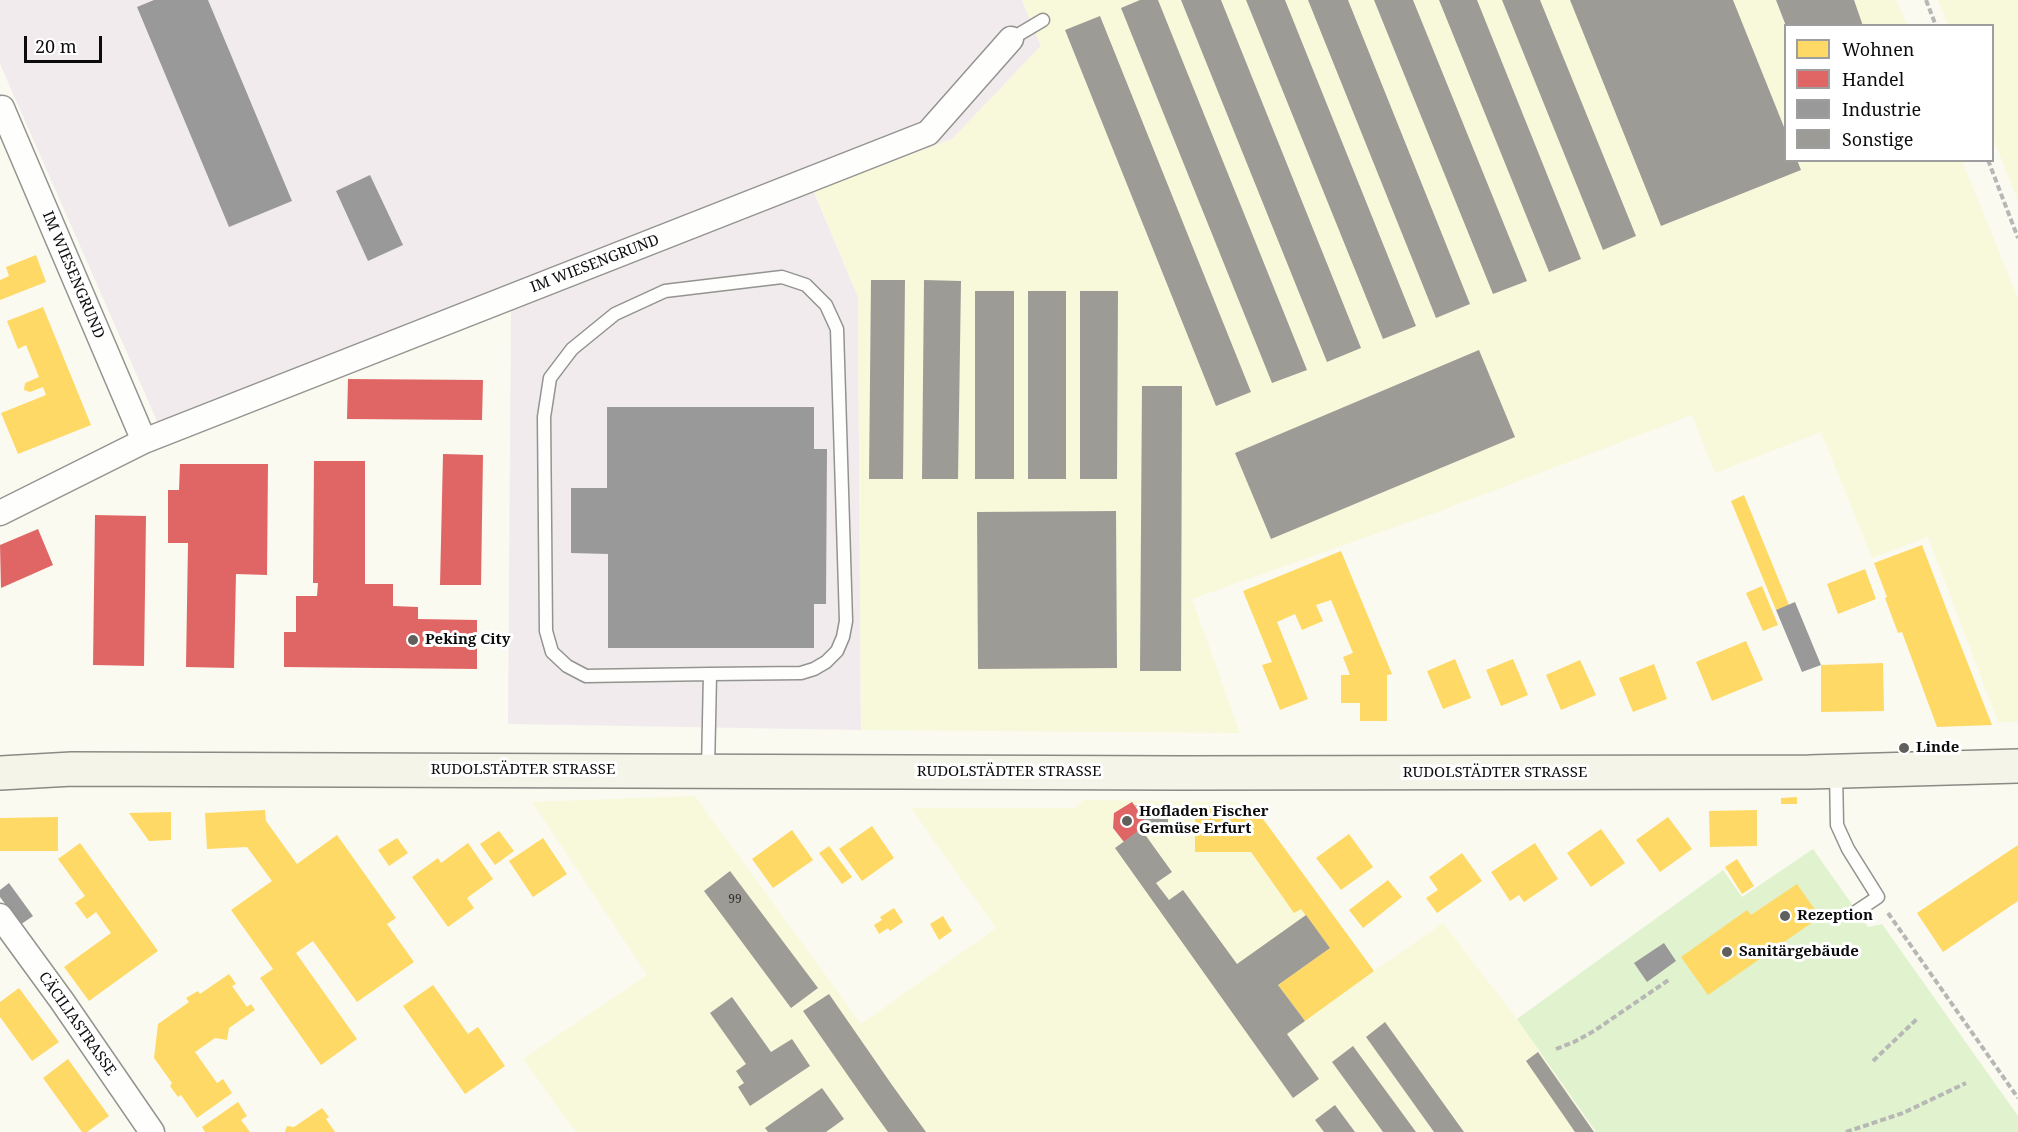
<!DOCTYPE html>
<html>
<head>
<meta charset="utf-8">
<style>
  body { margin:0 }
  #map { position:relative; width:2018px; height:1132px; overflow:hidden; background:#fafaf0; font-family:"Noto Serif",serif }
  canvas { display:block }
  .legend { position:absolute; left:1784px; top:24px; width:210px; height:138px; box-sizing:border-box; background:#fff; border:2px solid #9e9e9e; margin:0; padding:8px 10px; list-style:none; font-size:18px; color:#0c0c0c }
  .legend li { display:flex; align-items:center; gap:12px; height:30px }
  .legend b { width:30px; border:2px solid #9e9e9e }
  .scale { position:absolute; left:24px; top:36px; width:78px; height:27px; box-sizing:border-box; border:3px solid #0c0c0c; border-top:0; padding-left:8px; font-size:18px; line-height:21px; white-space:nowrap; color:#0c0c0c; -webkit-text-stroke:4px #fff; paint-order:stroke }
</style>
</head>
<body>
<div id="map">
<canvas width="2018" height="1132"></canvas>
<ul class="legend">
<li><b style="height:16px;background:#ffd966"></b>Wohnen</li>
<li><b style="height:16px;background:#e06666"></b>Handel</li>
<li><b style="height:16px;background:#999"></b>Industrie</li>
<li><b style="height:16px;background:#9d9b96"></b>Sonstige</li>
</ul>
<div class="scale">20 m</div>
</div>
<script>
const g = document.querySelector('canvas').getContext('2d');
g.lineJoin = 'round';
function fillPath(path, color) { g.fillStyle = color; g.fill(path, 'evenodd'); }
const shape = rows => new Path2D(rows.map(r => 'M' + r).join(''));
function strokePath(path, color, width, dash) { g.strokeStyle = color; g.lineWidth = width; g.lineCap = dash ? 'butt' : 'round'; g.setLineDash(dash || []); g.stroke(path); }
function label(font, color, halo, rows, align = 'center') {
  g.font = font + ' "Noto Serif",serif'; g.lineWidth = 6; g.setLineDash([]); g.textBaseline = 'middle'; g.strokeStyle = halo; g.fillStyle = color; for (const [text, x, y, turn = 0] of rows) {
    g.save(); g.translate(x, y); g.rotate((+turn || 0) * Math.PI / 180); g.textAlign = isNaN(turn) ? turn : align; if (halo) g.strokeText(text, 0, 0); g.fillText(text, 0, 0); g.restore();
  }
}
const industrial = shape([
  [0,0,1022,0,1041,46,952,139,814,192,858,297,861,730,508,724,511,309,168,446,0,64]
]);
const farmland = shape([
  [1022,0,1896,0,1907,25,1786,26,1786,160,1962,161,2018,298,2018,722,1998,722,1928,537,1872,558,1821,432,1715,473,1692,415,1440,511,1192,599,1240,733,861,730,858,297,814,191,952,139,1041,46],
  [1938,0,2018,0,2018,201,1993,138,1992,26,1948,25],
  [695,796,861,1024,996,928,911,808,1075,808,1083,800,1251,802,1374,971,1443,923,1517,1019,1595,1132,576,1132,523,1059,647,975,532,802]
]);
const green = shape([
  [1813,849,1868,927,1882,924,2018,1116,2018,1132,1596,1132,1517,1019,1723,870,1742,897]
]);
const homes = shape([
  [36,255,46,282,0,300,0,280,9,276,6,267],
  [43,307,91,425,18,454,1,413,46,395,43,387,30,392,24,390,25,383,39,377,26,345,18,349,7,321],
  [1744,495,1789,605,1776,610,1731,501],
  [1922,545,1948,613,1992,725,1937,727,1902,632,1898,633,1885,598,1887,597,1874,563],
  [1341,551,1392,674,1387,675,1387,721,1360,721,1360,703,1341,703,1341,675,1350,675,1343,657,1353,653,1331,600,1316,605,1323,621,1302,630,1295,614,1277,622,1308,699,1280,710,1262,665,1272,662,1243,591],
  [1865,569,1876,599,1838,614,1827,584],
  [1762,586,1778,625,1763,631,1746,593],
  [1746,641,1763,680,1712,701,1696,662],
  [1455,659,1471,698,1443,709,1427,671],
  [1513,659,1528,695,1501,706,1486,670],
  [1580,660,1596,695,1561,710,1546,675],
  [1883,663,1884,711,1821,712,1821,665],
  [1654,664,1667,699,1633,712,1619,678],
  [1797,797,1797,804,1781,804,1781,798],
  [1195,807,1255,808,1374,971,1305,1021,1278,985,1330,948,1301,909,1294,913,1251,852,1195,852],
  [265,810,266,821,297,864,337,835,396,918,387,924,414,962,357,1002,313,941,296,953,357,1039,321,1065,260,978,273,969,231,910,272,881,247,847,207,849,205,813],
  [1757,810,1757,846,1710,847,1709,811],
  [171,812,171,840,149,841,129,813],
  [58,817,58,851,0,851,0,818],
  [1668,817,1692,849,1660,872,1636,840],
  [872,826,894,858,862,881,839,849],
  [1601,829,1625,863,1591,887,1567,853],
  [792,830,813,860,773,888,752,859],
  [499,831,514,851,495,865,480,844],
  [1349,834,1373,867,1341,890,1316,858],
  [397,838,408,853,389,866,378,850],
  [543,838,567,874,533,897,509,861],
  [80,843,158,951,89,1001,64,967,111,933,96,912,87,919,75,903,85,896,58,859],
  [468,843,493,879,467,898,474,908,448,927,412,877,438,858,441,863],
  [1535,843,1558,879,1524,902,1519,895,1510,901,1491,872],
  [2018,845,2018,901,1943,952,1917,913],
  [829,846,852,877,842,884,819,853],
  [1462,853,1482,881,1437,913,1426,898,1438,890,1429,877],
  [1737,859,1754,886,1742,894,1725,867],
  [1388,880,1402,897,1363,928,1349,910],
  [1797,884,1820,917,1708,995,1681,957,1747,910,1751,915],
  [894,908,903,922,890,931,888,928,879,934,874,925,882,920,880,917],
  [943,916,952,931,939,940,930,924],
  [229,974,236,984,232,986,247,1007,251,1004,255,1010,229,1028,227,1040,215,1038,195,1052,217,1083,223,1079,232,1093,197,1118,181,1095,178,1097,170,1086,172,1083,154,1058,158,1024,189,1002,186,998,191,995,198,991,200,994],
  [433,985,468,1034,478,1027,505,1066,465,1094,403,1006],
  [19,988,59,1042,32,1061,0,1017,0,1002],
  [68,1059,109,1116,87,1132,82,1132,43,1078],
  [238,1102,247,1116,241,1120,250,1132,205,1132,202,1127],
  [322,1108,329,1117,326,1119,335,1132,285,1132,287,1126,294,1127]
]);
const shops = shape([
  [348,379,483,380,482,420,347,419],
  [443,454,483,455,481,585,440,585],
  [314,461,365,461,365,584,393,584,393,606,418,607,418,619,477,620,477,669,284,667,284,632,296,632,296,596,317,596,318,583,313,583],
  [180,464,268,464,267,575,236,574,234,668,186,667,188,543,168,543,168,490,179,490],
  [95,515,146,516,144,666,93,665],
  [38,529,53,565,1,588,0,545],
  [1132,802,1148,824,1124,842,1113,828,1114,813]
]);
const industry = shape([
  [154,0,208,0,292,201,229,227,137,7],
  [370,175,403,245,368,261,336,191],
  [607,407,814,407,814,449,827,449,826,604,814,604,814,648,608,648,608,554,571,553,571,488,607,488],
  [1795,602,1821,665,1802,672,1776,610],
  [9,883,33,916,20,925,0,897,0,890],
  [1664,943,1676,961,1647,982,1634,963]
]);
const building = shape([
  [1140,0,1158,0,1307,370,1272,383,1121,8],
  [1181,0,1221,0,1361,348,1327,362],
  [1246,0,1285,0,1416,326,1383,339],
  [1308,0,1348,0,1470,304,1436,318],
  [1374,0,1413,0,1527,281,1493,294],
  [1439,0,1477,0,1581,259,1549,272],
  [1502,0,1540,0,1636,236,1603,250],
  [1570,0,1733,0,1786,132,1786,160,1797,160,1801,170,1661,226],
  [1776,0,1854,0,1863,26,1786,26],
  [1100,16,1251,392,1216,406,1065,30],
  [871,280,905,280,903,479,869,479],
  [924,280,961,281,958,479,922,479],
  [975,291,1014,291,1014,479,975,479],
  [1028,291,1066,291,1066,479,1028,479],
  [1080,291,1118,291,1117,479,1080,479],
  [1479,350,1515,437,1271,539,1235,453],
  [1142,386,1182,386,1181,671,1140,671],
  [1116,511,1117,668,978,669,977,512],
  [1135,805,1168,806,1168,824,1148,824],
  [1141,829,1172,872,1156,883,1169,900,1183,890,1237,964,1306,915,1330,948,1278,985,1305,1021,1287,1034,1319,1079,1293,1098,1115,848],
  [730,871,818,988,791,1008,704,891],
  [829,994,892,1085,926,1132,888,1132,867,1103,803,1011],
  [732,997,771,1052,792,1039,810,1066,750,1106,738,1087,744,1083,736,1071,746,1064,710,1013],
  [1385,1022,1464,1132,1434,1132,1366,1037],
  [1353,1046,1416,1132,1383,1132,1332,1062],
  [1538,1052,1594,1132,1575,1132,1526,1061],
  [822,1088,844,1119,826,1132,768,1132,765,1128],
  [1335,1105,1355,1132,1324,1132,1315,1120]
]);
const path = shape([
  [1926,0,1936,26],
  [1988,160,2018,238],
  [1888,913,2018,1098],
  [1556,1049,1574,1042,1594,1031,1670,979],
  [1873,1061,1918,1018],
  [1846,1132,1903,1113,1966,1083]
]);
const lane = shape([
  [1011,39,1043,20],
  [708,770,710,674,801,673,814,669,826,662,837,651,843,637,846,621,837,329,826,305,806,285,782,277,665,291,615,314,572,349,550,378,544,417,546,631,552,652,567,666,586,676,710,674],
  [1836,772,1837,825,1848,849,1878,897,1857,911]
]);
const street = shape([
  [2,108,144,441],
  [0,513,144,441,928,133,1011,39],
  [0,916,62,1001,152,1132]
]);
const secondary = shape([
  [0,773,72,769,1181,773,1809,772,2018,766]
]);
const markers = [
  [413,640,6,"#5f5f5c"],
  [1904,748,6,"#5f5f5c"],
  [1127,821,6,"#5f5f5c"],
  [1785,916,6,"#5f5f5c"],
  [1727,952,6,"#5f5f5c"]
];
const numberNames = [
  ["99",735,900]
];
const streetNames = [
  ["IM WIESENGRUND",595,264,-21],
  ["IM WIESENGRUND",73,275,67],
  ["RUDOLSTÄDTER STRASSE",523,770],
  ["RUDOLSTÄDTER STRASSE",1009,772],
  ["RUDOLSTÄDTER STRASSE",1495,773],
  ["CÄCILIASTRASSE",77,1024,55]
];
const poiNames = [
  ["Peking City",425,640],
  ["Linde",1916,748],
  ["Hofladen Fischer",1139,812],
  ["Gemüse Erfurt",1139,829],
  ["Rezeption",1797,916],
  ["Sanitärgebäude",1739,952]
];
fillPath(industrial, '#f2ebee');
fillPath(farmland, '#f8f8db');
fillPath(green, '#e0f2ce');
fillPath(homes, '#ffd966');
fillPath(shops, '#e06666');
fillPath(industry, '#999');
fillPath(building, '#9d9b96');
strokePath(lane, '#93938f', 15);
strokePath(street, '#93938f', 27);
strokePath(secondary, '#8a8a85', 36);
strokePath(path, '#b7b7b5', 4, [6, 3]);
strokePath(lane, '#fefefd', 12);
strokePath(street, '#fefefd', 24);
strokePath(secondary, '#f4f4e8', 33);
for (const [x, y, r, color] of markers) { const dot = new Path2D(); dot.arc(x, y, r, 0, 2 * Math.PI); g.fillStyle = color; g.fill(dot); strokePath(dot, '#fff', 2); }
label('12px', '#30302e', null, numberNames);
label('15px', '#0c0c0c', '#fff', streetNames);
label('bold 15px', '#0c0c0c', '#fff', poiNames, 'left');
</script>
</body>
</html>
